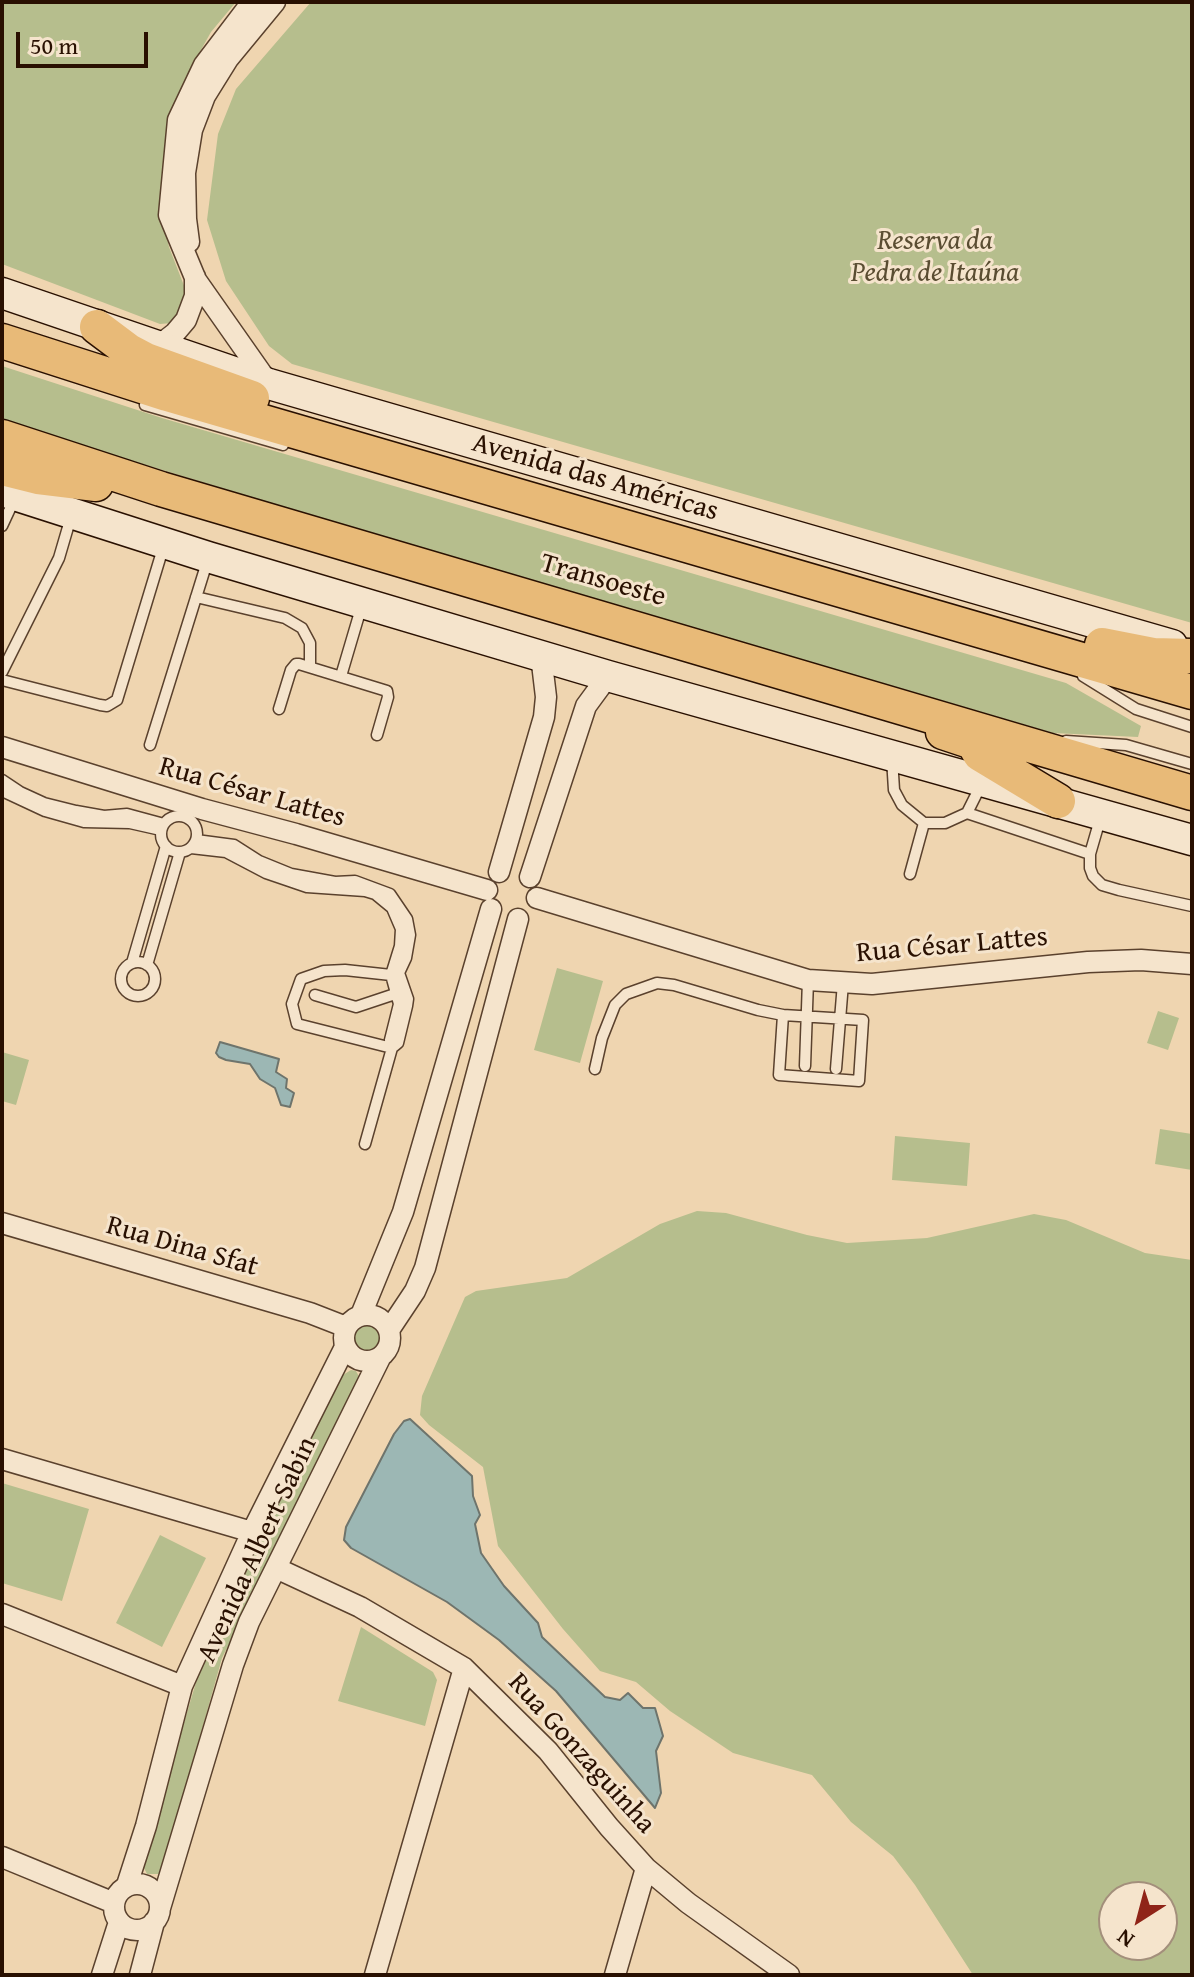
<!DOCTYPE html>
<html>
<head>
<meta charset="utf-8">
<style>
  body { margin:0 }
  #map { position:relative; width:1194px; height:1977px; overflow:hidden; background:#efd5b0; font-family:"Gentium Book Plus",serif }
  canvas { display:block }
  .frame { position:absolute; inset:0; border:4px solid #291001; pointer-events:none }
  .north { position:absolute; left:1098px; top:1881px; width:80px; height:80px; box-sizing:border-box; background:#f5e4cc; border:2px solid #a38f7b; border-radius:50%; rotate:216deg; font-size:22px; font-weight:700; line-height:32px; text-align:center; color:#291001 }
  .north::after { content:''; display:block; margin:auto; width:28px; height:36px; background:#8f2418; clip-path:polygon(50% 0,100% 100%,50% 72%,0 100%) }
  .scale { position:absolute; left:16px; top:32px; width:132px; height:36px; box-sizing:border-box; border:4px solid #291001; border-top:0; padding-left:10px; font-size:24px; line-height:28px; white-space:nowrap; color:#291001; -webkit-text-stroke:6px #f5e4cc; paint-order:stroke }
</style>
</head>
<body>
<div id="map">
<canvas width="1194" height="1977"></canvas>
<div class="frame"></div>
<div class="north">N</div>
<div class="scale">50 m</div>
</div>
<script>
const g = document.querySelector('canvas').getContext('2d');
g.lineJoin = 'round';
function fillPath(path, color) { g.fillStyle = color; g.fill(path, 'evenodd'); }
const shape = rows => new Path2D(rows.map(r => 'M' + r).join(''));
function strokePath(path, color, width, dash) { g.strokeStyle = color; g.lineWidth = width; g.lineCap = dash ? 'butt' : 'round'; g.setLineDash(dash || []); g.stroke(path); }
function label(font, color, halo, rows, align = 'center') {
  g.font = font + ' "Gentium Book Plus",serif'; g.lineWidth = 6; g.setLineDash([]); g.textBaseline = 'middle'; g.strokeStyle = halo; g.fillStyle = color; for (const [text, x, y, turn = 0] of rows) {
    g.save(); g.translate(x, y); g.rotate((+turn || 0) * Math.PI / 180); g.textAlign = isNaN(turn) ? turn : align; if (halo) g.strokeText(text, 0, 0); g.fillText(text, 0, 0); g.restore();
  }
}
const green = shape([
  [2,2,236,2,211,32,192,66,170,119,163,162,165,228,169,247,188,296,188,309,172,323,160,324,2,264],
  [311,2,1192,2,1192,623,292,364,269,346,226,281,207,220,218,134,236,89],
  [2,366,162,418,1066,683,1141,726,1138,737,1053,733,362,531,2,421],
  [557,968,603,981,580,1063,534,1050],
  [1158,1011,1179,1018,1168,1050,1147,1043],
  [2,1052,29,1060,16,1105,2,1101],
  [1160,1129,1192,1134,1192,1170,1155,1164],
  [895,1136,970,1143,967,1186,892,1180],
  [697,1211,726,1213,807,1235,847,1243,927,1238,1034,1214,1066,1220,1145,1253,1192,1260,1192,1975,973,1975,915,1885,893,1856,851,1822,812,1775,733,1753,670,1711,636,1682,600,1671,563,1629,498,1546,483,1467,429,1425,420,1415,422,1396,465,1297,476,1291,567,1278,660,1224],
  [1114,1897,1162,1897,1162,1945,1114,1945],
  '353 1338a14 14 0 1 1 28 0a14 14 0 1 1-28 0Z',
  [351,1370,356,1371,361,1380,222,1658,163,1869,158,1874,147,1874,142,1864,208,1642,343,1375],
  [2,1483,89,1509,62,1601,2,1583],
  [160,1535,206,1558,162,1647,116,1623],
  [361,1627,433,1672,437,1680,425,1726,338,1701]
]);
const water = shape([
  [220,1042,279,1059,276,1072,287,1079,286,1088,294,1093,290,1107,281,1105,275,1088,260,1079,250,1064,226,1060,219,1057,216,1053,220,1042],
  [410,1419,472,1476,473,1496,480,1515,475,1524,481,1553,504,1586,538,1623,542,1637,605,1697,620,1700,628,1693,643,1708,655,1708,663,1736,656,1751,661,1793,655,1808,556,1691,499,1640,447,1602,351,1548,344,1540,346,1527,394,1434,404,1421,410,1419]
]);
const service = shape([
  [145,405,283,445],
  [2,526,15,498],
  [196,597,285,618,302,628,310,643,310,666],
  [2,672,59,558,71,517],
  [341,676,362,605],
  [1083,676,1136,709,1192,727],
  [2,680,100,705,107,706,117,700,164,545],
  [279,709,291,670,296,664,299,664,387,691,388,697,377,735],
  [1066,741,1126,745,1192,764],
  [150,745,208,559],
  [892,758,894,790,902,805,924,823,945,823,967,813,982,783],
  [2,780,20,792,44,803,76,811,104,816,127,814,164,824],
  [2,791,45,811,84,822,130,823,161,830],
  [967,813,1090,854],
  '161 834a18 18 0 1 1 36 0a18 18 0 1 1-36 0Z',
  [1101,816,1090,854,1090,868,1093,876,1102,885,1119,890,1192,906],
  [196,840,234,845,259,861,291,874,335,882,355,881,390,894,407,919,410,935,406,958,399,973,408,999,407,1006,398,1043,392,1048],
  [191,848,226,852,266,873,307,887,365,891,375,894,392,908,401,929,400,946,391,975,399,1004,390,1040,392,1048,365,1144],
  [910,874,924,823],
  '121 979a17 17 0 1 1 34 0a17 17 0 1 1-34 0Z',
  [132,963,166,846],
  [147,965,180,852],
  [391,975,345,970,324,971,301,979,292,1004,297,1024,392,1048],
  [315,995,356,1007,401,992],
  [783,1015,863,1020,859,1081,779,1075,783,1015],
  [805,1066,808,980],
  [595,1069,602,1038,615,1005,626,994,657,983,674,985,758,1010,783,1015],
  [836,1069,843,983]
]);
const minor = shape([
  [252,2,204,65,178,120,169,215,196,280,269,384],
  [189,242,186,219,185,173,192,130,205,96,228,59,275,2],
  [157,347,175,333,186,320,195,296,195,277],
  [2,747,202,809,296,834,487,890],
  [499,872,544,717,546,697,541,655],
  [530,877,586,706,608,676],
  [537,898,808,980,872,984,1088,962,1141,960,1192,964],
  [2,1223,310,1313,346,1327],
  '344 1338a23 23 0 1 1 46 0a23 23 0 1 1-46 0Z',
  [361,1315,403,1212,491,909],
  [389,1330,415,1291,425,1268,518,919],
  [2,1459,252,1532],
  [276,1568,360,1607,464,1668,548,1751,609,1827,646,1868,688,1903,789,1975],
  [2,1614,182,1686],
  [2,1857,114,1903],
  '114 1907a23 23 0 1 1 46 0a23 23 0 1 1-46 0Z',
  [127,1885,146,1826,182,1686,252,1532,345,1347],
  [160,1908,233,1665,249,1622,380,1358],
  [102,1975,119,1922],
  [140,1975,154,1922],
  [375,1975,464,1668],
  [615,1975,646,1868]
]);
const secondary = shape([
  [2,293,269,384,1172,645],
  [2,491,208,557,608,676,1192,840]
]);
const trunk = shape([
  [97,327,129,351,146,360,252,398],
  [2,341,167,394,1192,692],
  [2,437,161,489,1192,793],
  [2,468,38,477,96,484],
  [1102,645,1153,655,1192,656],
  [943,732,973,742,980,754,1058,801]
]);
const parkNames = [
  ["Reserva da",935,242],
  ["Pedra de Itaúna",935,274]
];
const streetNames = [
  ["Avenida das Américas",595,478,16],
  ["Transoeste",603,581,16],
  ["Rua César Lattes",252,793,16],
  ["Rua César Lattes",952,946,-5],
  ["Rua Dina Sfat",182,1247,16],
  ["Avenida Albert Sabin",258,1550,-65],
  ["Rua Gonzaguinha",581,1754,48]
];
fillPath(green, '#b6be8d');
fillPath(water, '#9cb7b4');
strokePath(water, '#6e746c', 2);
strokePath(service, '#5a412d', 13);
strokePath(minor, '#5a412d', 23);
strokePath(secondary, '#291001', 33);
strokePath(trunk, '#291001', 37);
strokePath(service, '#f5e4cc', 10);
strokePath(minor, '#f5e4cc', 20);
strokePath(secondary, '#f5e4cc', 30);
strokePath(trunk, '#e8ba78', 34);
label('italic 28px', '#5a4d32', '#f5e4cc', parkNames);
label('28px', '#291001', '#f5e4cc', streetNames);
</script>
</body>
</html>
